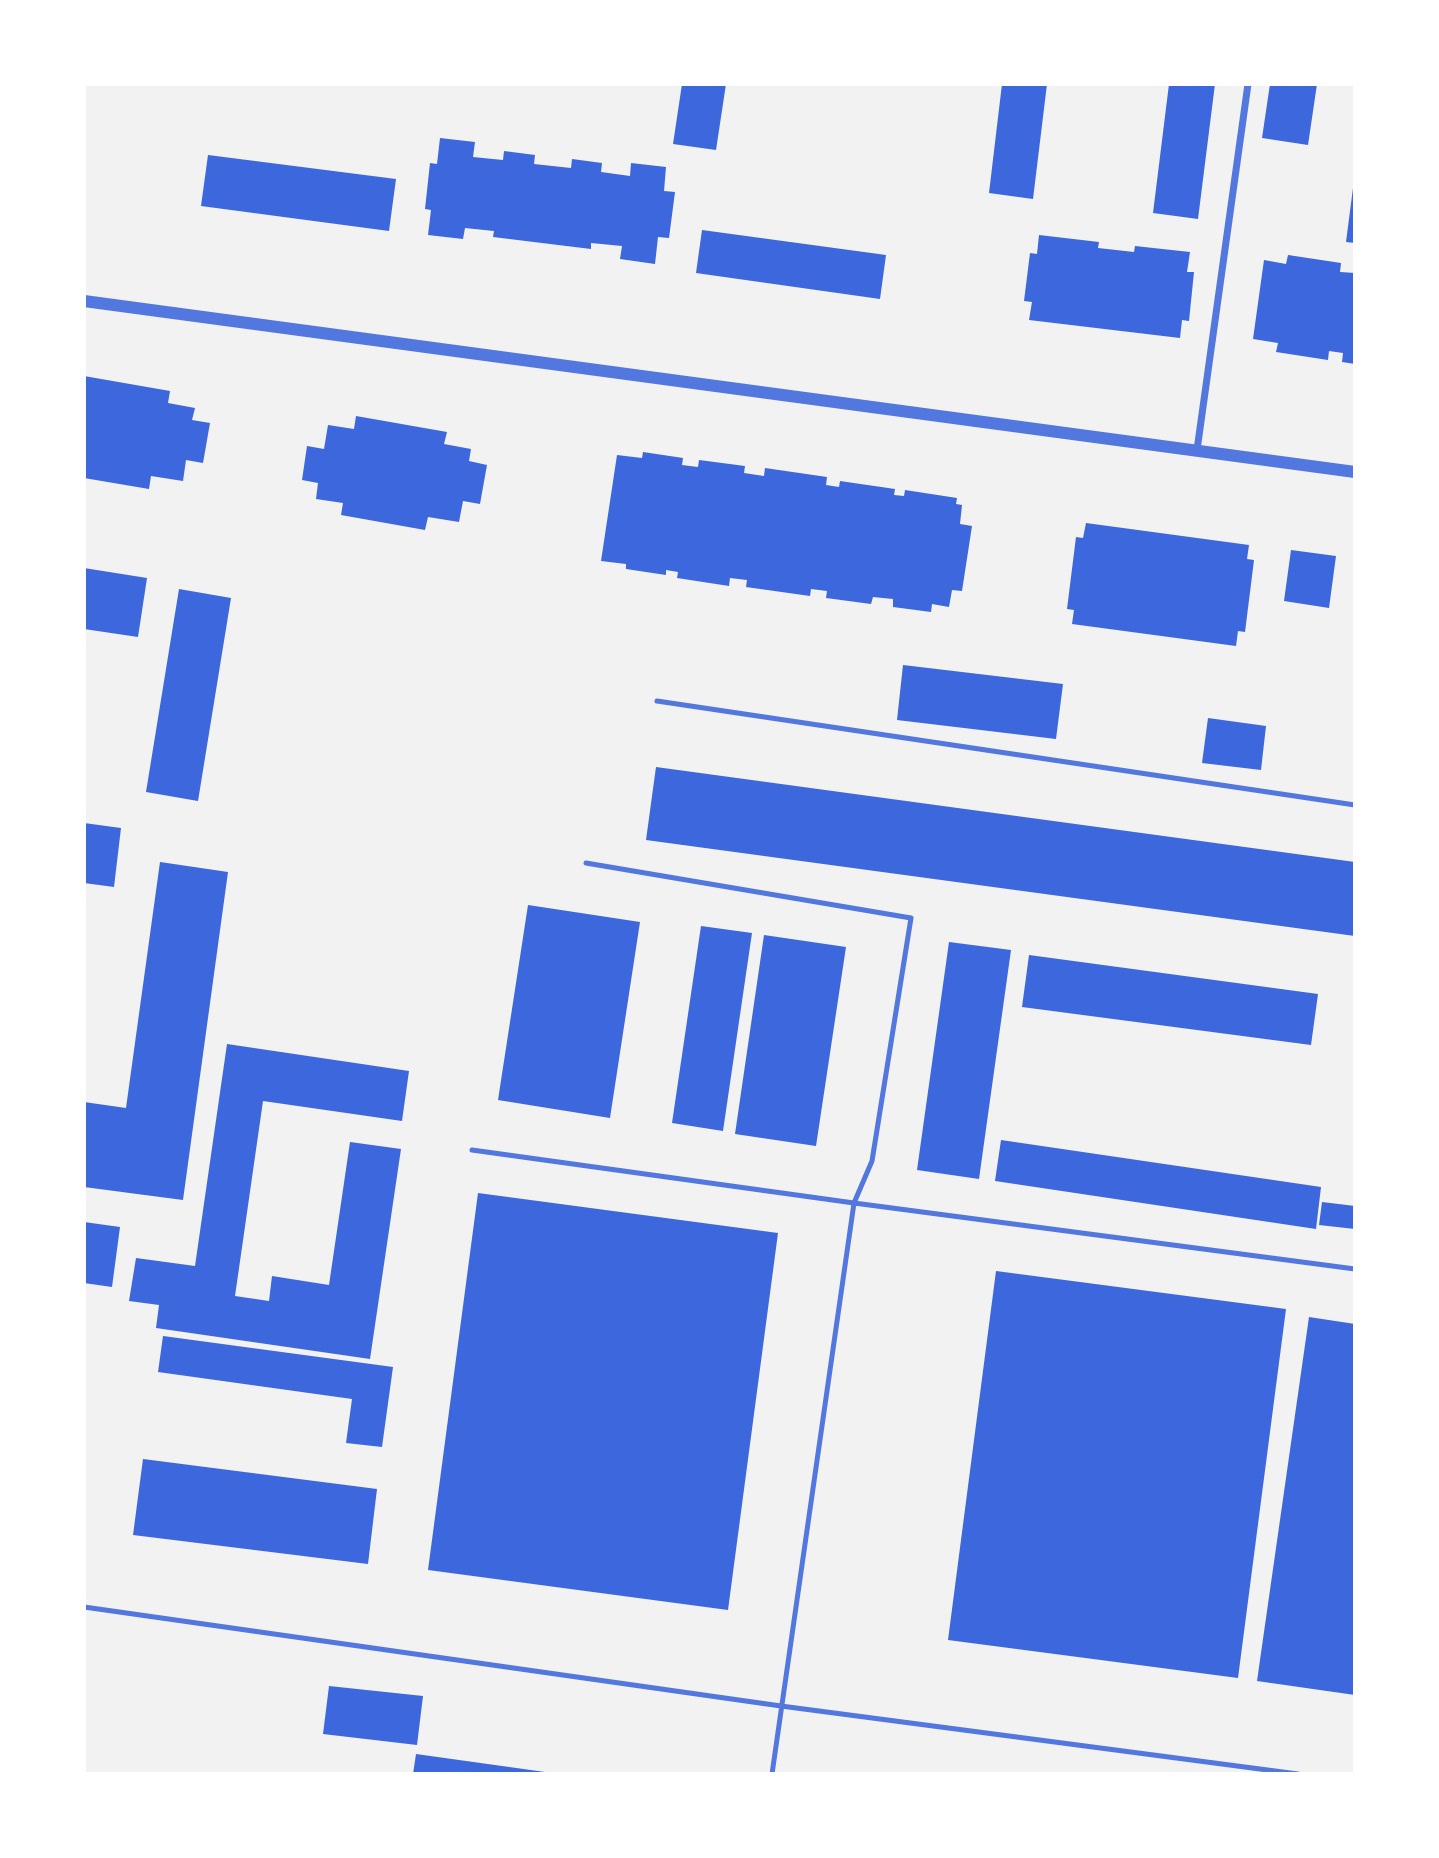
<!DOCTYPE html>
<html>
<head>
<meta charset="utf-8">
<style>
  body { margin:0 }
  #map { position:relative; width:1439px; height:1858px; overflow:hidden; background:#f2f2f2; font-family:"IBM Plex Sans",sans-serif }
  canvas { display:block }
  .frame { position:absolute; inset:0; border:86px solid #fff; pointer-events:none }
</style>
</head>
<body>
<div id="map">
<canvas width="1439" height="1858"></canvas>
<div class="frame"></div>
</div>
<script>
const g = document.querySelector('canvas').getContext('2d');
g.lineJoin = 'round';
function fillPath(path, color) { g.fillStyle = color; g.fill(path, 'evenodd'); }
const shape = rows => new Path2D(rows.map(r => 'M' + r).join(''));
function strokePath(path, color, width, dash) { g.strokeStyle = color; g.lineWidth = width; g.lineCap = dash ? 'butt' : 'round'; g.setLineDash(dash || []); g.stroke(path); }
const building = shape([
  [682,84,726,84,716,150,673,144],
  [1002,84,1047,84,1033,199,989,193],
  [1169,84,1215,84,1198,219,1153,213],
  [1270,84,1317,84,1308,145,1262,138],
  [440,138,475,142,473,157,503,160,504,151,535,155,534,164,571,168,572,159,602,163,601,172,630,176,631,163,666,167,664,191,675,192,669,238,658,237,655,264,620,259,622,246,591,243,591,249,493,237,494,231,465,228,463,239,428,235,431,210,425,209,430,163,437,164],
  [208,155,396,179,389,231,201,206],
  [1353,188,1355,188,1355,243,1346,242],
  [702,230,886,255,880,299,696,273],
  [1039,235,1099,242,1098,248,1134,252,1135,246,1190,252,1187,272,1194,272,1189,321,1182,320,1180,338,1029,320,1032,302,1024,301,1030,253,1037,254],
  [1288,255,1341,263,1340,272,1355,273,1355,364,1342,362,1343,353,1329,351,1328,360,1276,352,1278,343,1253,339,1264,260,1286,264],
  [84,376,170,391,168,403,195,408,192,420,210,423,203,463,186,460,183,481,151,476,149,489,84,478],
  [356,416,447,432,444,444,471,449,469,461,487,465,480,504,463,501,459,522,428,517,425,530,341,515,343,503,316,499,318,483,302,480,307,446,324,449,328,425,354,429],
  [643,452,683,458,682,465,698,467,699,460,745,466,744,473,764,476,765,468,827,477,826,485,839,487,840,481,895,489,894,495,904,496,905,490,957,498,956,504,962,505,960,524,972,526,962,591,952,590,949,607,932,604,931,612,893,607,893,599,873,597,871,604,826,598,827,591,811,589,810,596,746,587,747,580,730,578,729,586,677,578,678,572,666,570,666,575,626,569,626,564,601,561,617,455,642,458],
  [1086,523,1249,545,1247,559,1254,560,1245,632,1238,631,1236,646,1072,624,1074,610,1067,609,1076,537,1083,538],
  [1291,550,1336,556,1329,608,1284,601],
  [84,568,147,578,138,637,84,629],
  [179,589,231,598,198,801,146,792],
  [903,665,1063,684,1056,739,897,720],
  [1208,718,1266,726,1261,770,1202,763],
  [656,767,1355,862,1355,936,646,840],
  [84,823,121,828,114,887,84,883],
  [160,862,228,872,183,1200,84,1187,84,1102,126,1108],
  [528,905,640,922,610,1118,498,1100],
  [701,926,752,933,723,1131,672,1123],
  [764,935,846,947,816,1146,735,1134],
  [949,942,1011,950,979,1179,917,1170],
  [1029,955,1318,994,1311,1045,1022,1007],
  [227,1044,409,1071,402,1121,263,1101,235,1296,269,1301,272,1276,329,1285,350,1142,401,1149,370,1359,156,1328,159,1305,129,1301,136,1258,195,1266],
  [1001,1140,1321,1187,1316,1229,995,1181],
  [478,1193,778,1233,728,1610,428,1570],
  [1322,1202,1355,1206,1355,1229,1319,1225],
  [84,1222,120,1227,112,1287,84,1283],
  [996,1271,1286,1309,1238,1678,948,1640],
  [1309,1317,1355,1324,1355,1695,1257,1681],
  [163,1336,393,1367,382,1447,346,1443,352,1399,158,1372],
  [143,1459,377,1489,368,1564,133,1535],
  [329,1686,423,1696,417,1745,323,1734],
  [416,1754,545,1772,544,1774,413,1774]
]);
const service = shape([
  [657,701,1355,805],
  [586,863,911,918,872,1161,854,1203,772,1774],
  [472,1150,854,1203,1355,1269],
  [84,1607,781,1706,1298,1774]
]);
const minor = shape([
  [1197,450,1248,84]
]);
const tertiary = shape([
  [84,301,1355,472]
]);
fillPath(building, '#3d67dc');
strokePath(service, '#5277de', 5);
strokePath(minor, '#5277de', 7);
strokePath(tertiary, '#5277de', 12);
</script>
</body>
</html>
